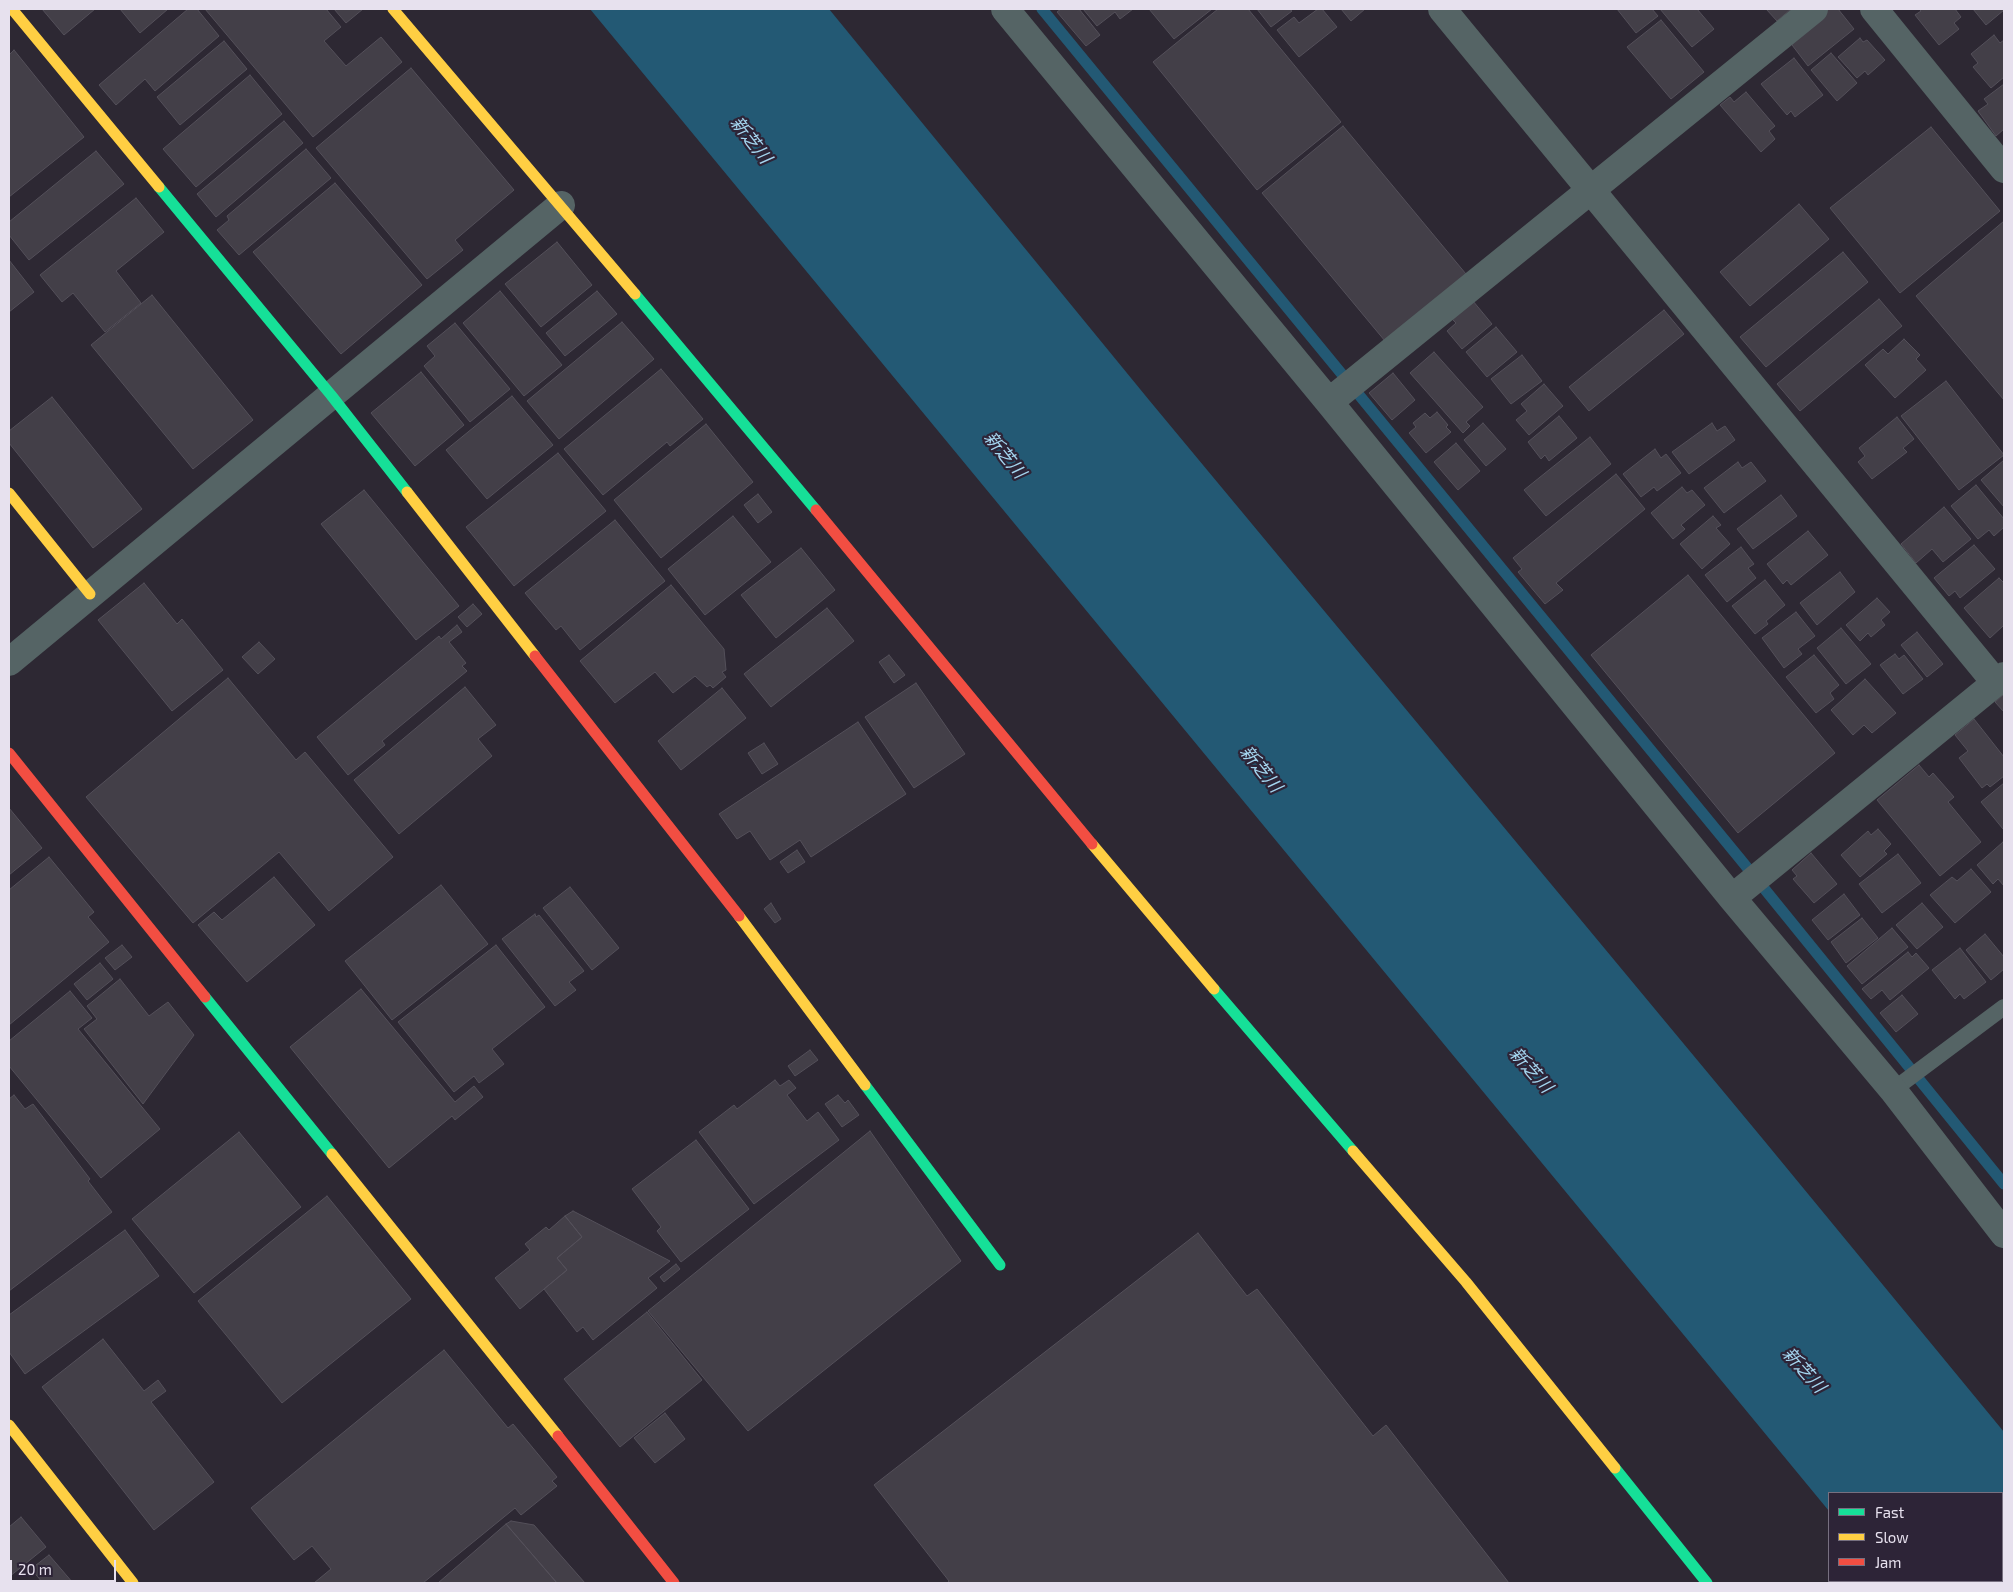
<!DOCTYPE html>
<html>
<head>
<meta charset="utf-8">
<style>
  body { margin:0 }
  #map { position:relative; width:2013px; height:1592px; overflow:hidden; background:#2d2833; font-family:"Exo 2",sans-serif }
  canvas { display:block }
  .frame { position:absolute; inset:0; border:10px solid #e7e1ee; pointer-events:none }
  .legend { position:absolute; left:1828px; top:1492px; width:175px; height:90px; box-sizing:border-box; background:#2d2437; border:1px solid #777080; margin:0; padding:6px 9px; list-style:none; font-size:15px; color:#e7e1ee }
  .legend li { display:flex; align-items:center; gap:10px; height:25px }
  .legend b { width:25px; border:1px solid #777080 }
  .scale { position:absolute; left:10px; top:1560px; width:106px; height:22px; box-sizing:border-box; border:2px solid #e7e1ee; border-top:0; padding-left:6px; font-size:15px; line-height:18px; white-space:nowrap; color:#e7e1ee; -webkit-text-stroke:4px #2d2437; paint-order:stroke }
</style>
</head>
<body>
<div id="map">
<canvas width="2013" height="1592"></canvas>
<div class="frame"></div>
<ul class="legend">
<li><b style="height:6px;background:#16e098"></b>Fast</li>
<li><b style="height:6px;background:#ffcf43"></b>Slow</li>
<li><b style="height:6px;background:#f24e42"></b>Jam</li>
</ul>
<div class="scale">20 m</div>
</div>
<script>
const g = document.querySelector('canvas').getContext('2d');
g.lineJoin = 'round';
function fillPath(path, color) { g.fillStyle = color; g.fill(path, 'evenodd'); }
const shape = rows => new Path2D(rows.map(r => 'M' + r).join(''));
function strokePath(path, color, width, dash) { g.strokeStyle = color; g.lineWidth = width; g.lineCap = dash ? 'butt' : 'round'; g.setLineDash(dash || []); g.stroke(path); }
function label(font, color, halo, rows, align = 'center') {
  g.font = font + ' "Exo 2","Noto Sans JP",sans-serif'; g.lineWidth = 4.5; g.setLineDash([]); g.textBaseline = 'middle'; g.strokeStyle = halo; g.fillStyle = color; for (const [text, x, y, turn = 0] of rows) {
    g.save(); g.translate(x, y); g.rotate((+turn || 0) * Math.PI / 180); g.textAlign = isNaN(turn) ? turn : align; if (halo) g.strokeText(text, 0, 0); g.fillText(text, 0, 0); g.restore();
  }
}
const water = shape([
  [590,9,829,9,1149,400,1762,1138,2004,1432,2004,1583,1889,1583,1887,1581,2002,1581,2002,1493,1829,1493,1829,1511]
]);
const stream = shape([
  [1042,9,1741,860,2004,1184]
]);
const building = shape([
  [42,9,95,9,64,35,42,9],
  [120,9,168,9,140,33,120,9],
  [188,9,197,9,219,36,155,91,145,79,116,105,99,85,188,9],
  [205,9,326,9,341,27,324,41,346,66,381,37,402,62,313,137,205,9],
  [334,9,363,9,346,23,334,9],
  [1061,9,1079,9,1100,35,1086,46,1057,12,1061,9],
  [1083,9,1133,9,1120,19,1115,12,1097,26,1083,9],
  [1149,9,1212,9,1174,39,1149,9],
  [1218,9,1248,9,1341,122,1257,190,1153,62,1218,9],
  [1257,9,1289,9,1292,11,1271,27,1257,9],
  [1318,9,1322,9,1337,27,1299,57,1277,30,1294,17,1299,23,1318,9],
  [1341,9,1365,9,1351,21,1341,9],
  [1617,9,1652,9,1658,16,1636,33,1617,9],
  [1660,9,1697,9,1714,29,1692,47,1660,9],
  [1766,9,1791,9,1777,21,1766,9],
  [1829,9,1838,9,1854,29,1808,66,1789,41,1829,9],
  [1919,9,1955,9,1961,17,1954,23,1959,29,1939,45,1915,15,1921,11,1919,9],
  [1973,9,2004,9,2004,10,1986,25,1973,9],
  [1661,20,1704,72,1671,99,1627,47,1661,20],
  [1994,35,2000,43,2004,40,2004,77,1991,88,1973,67,1978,63,1971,54,1994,35],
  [1860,38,1863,42,1867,40,1885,60,1868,75,1865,71,1857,78,1838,57,1860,38],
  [224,41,247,69,180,125,157,97,224,41],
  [14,50,84,137,9,197,9,55,14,50],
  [1831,53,1857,83,1837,101,1811,70,1831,53],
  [1794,58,1823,95,1795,117,1791,111,1787,115,1761,84,1794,58],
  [411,68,514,190,455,240,463,250,427,279,316,148,411,68],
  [250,75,282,114,196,187,163,149,250,75],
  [2004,84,2004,129,1996,136,1978,111,1988,104,1984,99,2004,84],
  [1746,92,1775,126,1769,131,1775,139,1761,152,1720,105,1730,97,1734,102,1746,92],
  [284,121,303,143,216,217,197,194,284,121],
  [1343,126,1466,274,1385,341,1262,193,1343,126],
  [1931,127,2000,211,1900,293,1830,208,1931,127],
  [306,149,331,178,239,255,217,230,229,220,227,216,306,149],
  [96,151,124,184,29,260,9,235,9,222,96,151],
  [335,183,422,285,341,354,253,252,335,183],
  [136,198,164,232,116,271,141,303,105,332,73,293,62,302,40,275,136,198],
  [1799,204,1829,239,1750,306,1720,272,1799,204],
  [2004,221,2004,400,1916,296,2004,221],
  [557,242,592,285,541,327,505,284,557,242],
  [1843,252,1868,282,1766,367,1740,337,1843,252],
  [9,260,34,292,9,312,9,260],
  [500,291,562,365,524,396,463,323,500,291],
  [597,291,617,314,565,356,546,333,597,291],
  [152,295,253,420,193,469,91,345,152,295],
  [1879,299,1902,326,1800,411,1777,384,1879,299],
  [1473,301,1492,324,1462,349,1447,331,1456,323,1452,319,1473,301],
  [1664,310,1684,334,1589,411,1569,387,1664,310],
  [622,322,654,359,559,439,527,401,622,322],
  [455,323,510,389,470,422,424,366,435,356,427,346,455,323],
  [1496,327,1517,352,1487,377,1466,352,1496,327],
  [1904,339,1920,355,1916,359,1926,370,1895,398,1865,365,1883,349,1888,354,1904,339],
  [1434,352,1483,407,1466,422,1470,426,1463,433,1410,373,1434,352],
  [1522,355,1542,381,1511,404,1491,379,1522,355],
  [661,369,703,419,670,446,667,442,603,495,564,449,661,369],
  [421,372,464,425,415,466,371,413,421,372],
  [1393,373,1415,400,1392,420,1369,393,1393,373],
  [1946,381,2004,455,1959,490,1901,416,1946,381],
  [1544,384,1563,406,1529,435,1516,420,1527,411,1521,404,1544,384],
  [512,396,553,445,487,499,446,450,512,396],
  [52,397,142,509,93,548,9,443,9,431,52,397],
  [1437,412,1448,425,1446,427,1451,432,1426,453,1409,433,1416,427,1413,423,1425,413,1430,418,1437,412],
  [1559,416,1577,438,1549,461,1545,455,1541,459,1528,442,1559,416],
  [1897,417,1914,439,1903,448,1907,452,1872,479,1858,462,1865,456,1859,448,1897,417],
  [1483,423,1506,449,1486,466,1464,440,1483,423],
  [1712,423,1717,431,1725,426,1735,440,1689,474,1672,452,1712,423],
  [706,424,753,482,661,558,614,500,706,424],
  [1590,437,1611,464,1546,516,1524,490,1590,437],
  [1456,443,1480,471,1458,490,1434,462,1456,443],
  [1655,449,1661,458,1666,454,1681,473,1657,491,1654,487,1641,497,1623,474,1655,449],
  [558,453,606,511,514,586,466,527,558,453],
  [2004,460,2004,507,1981,480,2004,460],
  [1738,462,1742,468,1751,462,1766,481,1724,513,1704,488,1738,462],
  [1616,474,1645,509,1556,583,1563,590,1545,604,1518,572,1522,569,1513,558,1616,474],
  [1976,485,2004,519,2004,527,1994,536,1989,530,1978,539,1951,506,1976,485],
  [1682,487,1687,493,1692,490,1705,505,1681,525,1685,529,1673,539,1651,513,1682,487],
  [364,490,459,606,416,640,321,524,364,490],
  [758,494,772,512,758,523,744,505,758,494],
  [1781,495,1797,516,1753,549,1737,529,1781,495],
  [1944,507,1971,539,1943,562,1932,549,1916,563,1901,544,1944,507],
  [733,516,771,562,705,615,668,569,733,516],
  [1713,516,1721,525,1716,528,1730,544,1702,569,1680,544,1713,516],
  [615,520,665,581,580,650,561,626,556,630,525,593,615,520],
  [1808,531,1828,555,1791,585,1787,580,1783,584,1767,564,1808,531],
  [1974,545,1995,569,1960,598,1955,591,1949,596,1934,578,1974,545],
  [1741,547,1754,564,1748,568,1756,578,1727,602,1705,575,1741,547],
  [801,548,835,590,776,638,741,595,801,548],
  [1840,572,1855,592,1817,625,1800,603,1840,572],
  [1688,575,1835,753,1738,833,1591,655,1688,575],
  [1999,578,2004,583,2004,625,1990,638,1964,608,1999,578],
  [1765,580,1785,605,1766,621,1768,624,1755,634,1732,606,1765,580],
  [144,583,177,624,182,619,223,670,172,711,98,620,144,583],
  [671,585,724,649,726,670,722,672,726,677,713,688,710,685,707,687,695,676,673,693,655,672,615,703,580,661,671,585],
  [1877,598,1890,612,1881,620,1885,625,1871,637,1868,633,1860,641,1846,625,1877,598],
  [473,604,482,614,467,627,458,617,473,604],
  [827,608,854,641,771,707,744,674,827,608],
  [1796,612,1815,636,1798,649,1802,654,1784,668,1762,638,1796,612],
  [457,625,462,632,449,642,466,663,462,666,467,671,382,741,385,745,348,775,317,737,439,636,441,639,457,625],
  [1841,628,1871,664,1846,684,1817,648,1841,628],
  [1917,632,1943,664,1927,677,1901,645,1917,632],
  [259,642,275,659,258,674,242,657,259,642],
  [1895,654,1899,659,1904,655,1923,679,1903,694,1880,665,1895,654],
  [889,655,905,675,894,683,879,662,889,655],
  [1814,655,1839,685,1830,693,1834,699,1816,713,1786,677,1814,655],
  [228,678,296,760,305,752,393,857,329,911,279,852,193,923,86,797,228,678],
  [1865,679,1896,713,1872,733,1864,725,1853,735,1831,710,1865,679],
  [916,683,965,754,914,788,865,717,916,683],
  [465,687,496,725,478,739,492,756,399,834,354,780,465,687],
  [722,688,746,718,681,770,658,741,722,688],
  [2004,694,2004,712,1995,702,2004,694],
  [1974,719,2004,757,2004,776,1990,787,1987,784,1982,788,1959,758,1968,751,1955,735,1974,719],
  [858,722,906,794,811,857,800,840,770,860,750,831,737,839,719,814,858,722],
  [764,743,778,764,762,774,748,753,764,743],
  [1919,765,1929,777,1933,773,1954,797,1948,802,1981,842,1940,876,1877,800,1919,765],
  [2004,783,2004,828,2003,829,1981,802,2004,783],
  [9,808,42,848,9,875,9,808],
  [1878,829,1891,844,1884,851,1887,854,1860,877,1841,855,1868,831,1871,835,1878,829],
  [2003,842,2004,844,2004,886,1998,879,1993,884,1977,865,2003,842],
  [797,850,805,862,788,873,780,862,797,850],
  [1811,853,1837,884,1814,903,1793,879,1797,876,1792,870,1811,853],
  [1898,854,1921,883,1882,913,1859,884,1898,854],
  [49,857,94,912,88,917,109,942,9,1025,9,890,49,857],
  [1971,869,1991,892,1955,923,1930,895,1952,877,1957,881,1971,869],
  [274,877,315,925,247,982,198,925,214,912,222,920,274,877],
  [441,885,488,944,392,1020,345,961,441,885],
  [570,887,619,948,592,970,543,908,570,887],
  [1844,894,1860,915,1828,940,1812,920,1844,894],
  [771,903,781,919,775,923,764,909,771,903],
  [1922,903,1943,927,1917,949,1896,925,1922,903],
  [535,914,536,917,539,915,584,971,569,982,576,990,555,1006,502,939,535,914],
  [1862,918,1878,938,1846,963,1831,942,1862,918],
  [1892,928,1908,947,1862,984,1847,966,1892,928],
  [1985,934,2004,957,2004,969,1991,980,1966,950,1985,934],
  [122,945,132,957,115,970,105,958,122,945],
  [496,945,545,1007,492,1049,504,1064,479,1083,474,1076,454,1092,398,1022,496,945],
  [1960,948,1986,982,1964,999,1960,994,1955,999,1932,970,1960,948],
  [1908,952,1912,957,1916,953,1929,968,1890,1000,1882,990,1871,999,1862,989,1908,952],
  [100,963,113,979,87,1000,74,984,100,963],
  [120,979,149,1016,168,1002,194,1035,143,1104,84,1029,97,1019,87,1006,120,979],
  [361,989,455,1102,474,1086,483,1097,455,1120,452,1116,389,1168,290,1047,361,989],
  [70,991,92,1018,78,1029,160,1129,101,1178,9,1066,9,1041,70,991],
  [1902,995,1918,1014,1896,1032,1880,1013,1902,995],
  [810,1050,818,1060,795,1076,788,1066,810,1050],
  [775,1080,780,1086,789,1080,796,1088,787,1095,807,1121,818,1112,839,1140,754,1204,699,1132,734,1105,737,1109,775,1080],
  [14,1095,25,1109,33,1104,90,1179,88,1181,112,1212,9,1291,9,1099,14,1095],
  [838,1095,845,1103,848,1100,859,1115,842,1127,825,1104,838,1095],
  [870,1131,961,1261,748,1431,648,1311,870,1131],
  [239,1132,301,1207,194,1293,132,1219,239,1132],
  [696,1140,749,1209,681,1262,657,1231,661,1227,632,1189,696,1140],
  [327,1196,411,1299,282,1403,198,1301,327,1196],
  [573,1211,670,1261,648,1278,657,1288,593,1340,583,1327,577,1332,544,1289,567,1270,557,1258,582,1237,565,1216,573,1211],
  [565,1216,582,1237,557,1258,567,1270,520,1309,495,1278,530,1250,525,1244,546,1227,549,1230,565,1216],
  [125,1230,159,1276,25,1374,9,1352,9,1315,125,1230],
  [1198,1233,1247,1296,1257,1289,1373,1436,1386,1425,1509,1583,947,1583,949,1581,874,1485,1198,1233],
  [676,1264,680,1269,664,1282,660,1277,676,1264],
  [647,1312,702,1380,620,1447,564,1379,647,1312],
  [103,1339,144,1391,158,1380,166,1391,151,1402,214,1482,154,1530,42,1387,103,1339],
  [444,1350,508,1428,513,1424,557,1477,552,1481,557,1486,521,1515,515,1508,423,1583,314,1583,331,1569,312,1546,294,1560,251,1508,444,1350],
  [665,1413,685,1439,655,1463,634,1438,665,1413],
  [21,1517,46,1547,9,1577,9,1527,21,1517],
  [511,1521,534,1525,585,1583,557,1583,506,1524,511,1521],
  [506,1524,557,1583,438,1583,506,1524],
  [49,1555,73,1583,43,1583,31,1569,49,1555]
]);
const lane = shape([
  [1893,1090,2004,1007]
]);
const street = shape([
  [1005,9,1329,402,1732,898,1893,1090,2004,1234],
  [1442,9,1996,683],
  [1874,9,2004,169],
  [1329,402,1814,9],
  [9,662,561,205],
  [1732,898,2004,676]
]);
const fast = shape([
  [159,187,331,395,407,492],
  [635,294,816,510],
  [1214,989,1353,1151],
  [205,997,332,1154],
  [865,1085,1000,1265],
  [1615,1468,1707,1583]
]);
const slow = shape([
  [12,9,159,187],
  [393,9,635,294],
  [407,492,535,656],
  [9,493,90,594],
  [1092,844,1214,989],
  [739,916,865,1085],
  [1353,1151,1466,1282,1615,1468],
  [332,1154,558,1436],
  [9,1425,133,1583]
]);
const jam = shape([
  [816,510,1092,844],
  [535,656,739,916],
  [9,753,205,997],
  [558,1436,674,1583]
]);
const waterNames = [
  ["新芝川",751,140,52],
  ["新芝川",1005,455,51],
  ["新芝川",1261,769,51],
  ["新芝川",1531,1070,48],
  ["新芝川",1804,1370,48]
];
fillPath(water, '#235974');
strokePath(stream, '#235974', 11);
fillPath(building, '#433f48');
strokePath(building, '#54505a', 1);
strokePath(lane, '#556465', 16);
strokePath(street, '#556465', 28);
strokePath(fast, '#16e098', 11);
strokePath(slow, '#ffcf43', 11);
strokePath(jam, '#f24e42', 11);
label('italic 18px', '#a4d5ef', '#2d2437', waterNames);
</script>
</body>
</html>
